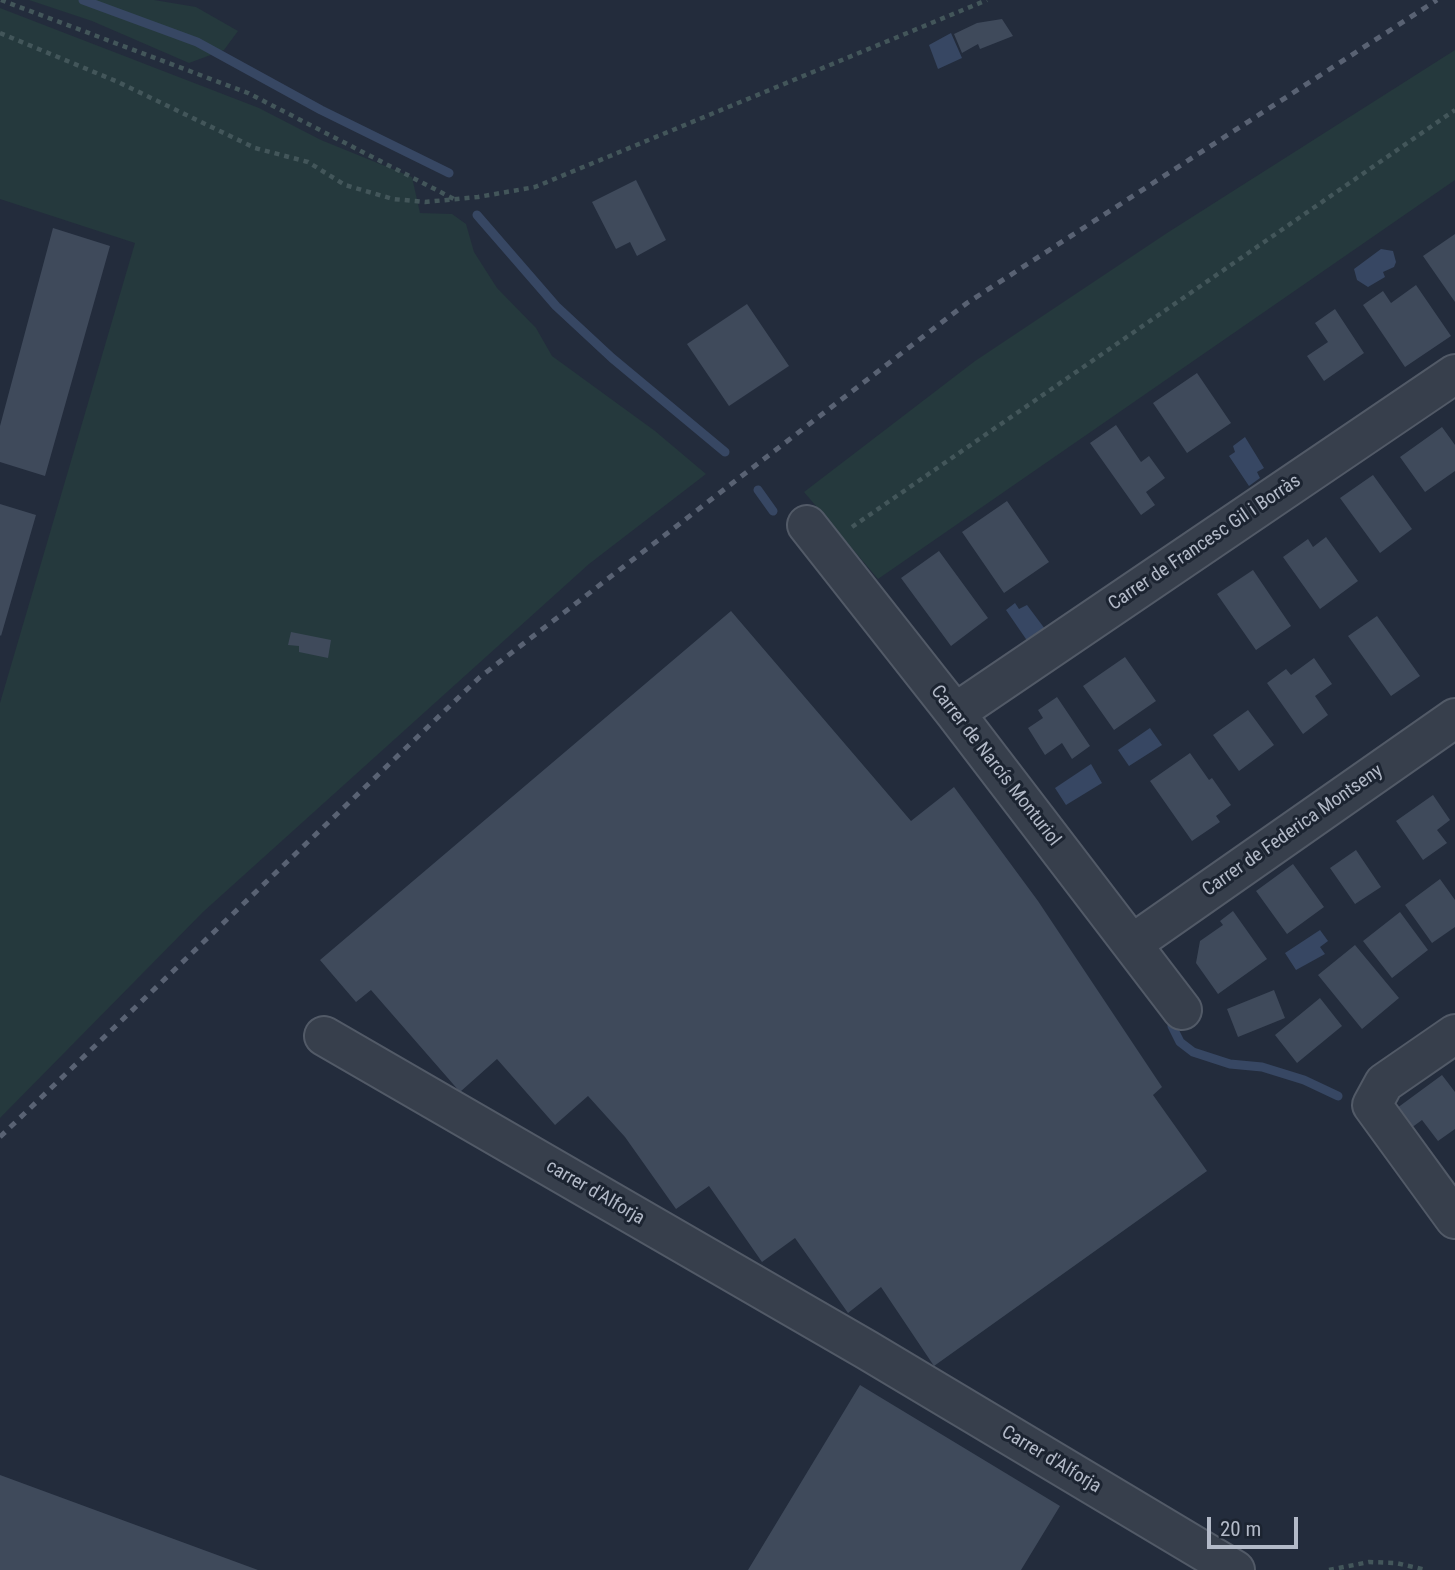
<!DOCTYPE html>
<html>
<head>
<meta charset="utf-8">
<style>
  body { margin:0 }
  #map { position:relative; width:1455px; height:1570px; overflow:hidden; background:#232c3c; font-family:"Roboto Condensed",sans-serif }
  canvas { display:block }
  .scale { position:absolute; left:1207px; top:1517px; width:91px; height:32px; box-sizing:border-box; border:4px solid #b3bac8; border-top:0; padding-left:9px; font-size:21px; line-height:24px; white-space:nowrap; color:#b3bac8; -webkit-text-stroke:5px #1c2431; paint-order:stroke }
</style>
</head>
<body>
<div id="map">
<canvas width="1455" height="1570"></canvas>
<div class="scale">20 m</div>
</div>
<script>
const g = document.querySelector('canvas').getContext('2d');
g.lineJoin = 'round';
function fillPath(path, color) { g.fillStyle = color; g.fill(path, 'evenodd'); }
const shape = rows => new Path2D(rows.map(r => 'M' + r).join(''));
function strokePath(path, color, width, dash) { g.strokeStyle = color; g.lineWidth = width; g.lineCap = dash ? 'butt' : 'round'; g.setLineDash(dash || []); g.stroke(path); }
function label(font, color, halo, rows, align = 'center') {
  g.font = font + ' "Roboto Condensed",sans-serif'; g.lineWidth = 6; g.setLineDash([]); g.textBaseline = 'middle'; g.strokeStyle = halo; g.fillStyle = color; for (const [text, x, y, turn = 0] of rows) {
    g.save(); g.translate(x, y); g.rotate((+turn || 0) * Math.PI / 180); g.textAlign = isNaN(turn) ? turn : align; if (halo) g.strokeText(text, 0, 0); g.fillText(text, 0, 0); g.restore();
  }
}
const green = shape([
  [29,0,154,0,196,7,238,31,224,50,189,63,92,21],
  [0,8,259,108,321,140,412,177,420,213,452,214,466,224,474,252,497,288,536,328,552,356,655,431,706,474,589,564,203,912,0,1118,0,703,135,243,0,199],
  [1455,50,1455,180,878,579,804,492,975,361,1167,233]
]);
const water = shape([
  [951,33,962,58,938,69,929,45],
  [1381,249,1393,251,1396,262,1394,267,1383,272,1385,277,1368,287,1357,280,1354,269],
  [1245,437,1264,468,1257,472,1260,478,1249,486,1229,456,1235,452,1233,446],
  [1015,603,1019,609,1027,605,1045,629,1028,642,1006,610],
  [1150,728,1162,745,1129,766,1118,750],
  [1091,764,1102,783,1066,805,1055,788],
  [1320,930,1328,941,1320,947,1325,954,1296,970,1285,953]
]);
const stream = shape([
  [83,0,197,42,321,110,449,173],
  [477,215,556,306,612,358,725,452],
  [758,490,773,511],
  [1172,1026,1180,1042,1193,1052,1230,1064,1262,1067,1304,1080,1338,1096]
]);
const building = shape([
  [1002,19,1013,36,980,49,978,44,962,53,954,34,977,23],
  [636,180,666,240,637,256,630,242,616,249,592,202],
  [53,228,110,246,45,476,0,462,0,426],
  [1455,234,1455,302,1423,256],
  [1416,285,1451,336,1405,367,1363,305,1383,291,1391,303],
  [747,304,789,366,729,406,687,344],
  [1335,309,1364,353,1324,381,1307,356,1328,342,1315,323],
  [1197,373,1231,423,1187,453,1153,403],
  [1116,425,1141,462,1149,456,1165,478,1146,492,1155,505,1141,515,1090,443],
  [1442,427,1455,445,1455,471,1425,492,1400,457],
  [1373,475,1412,529,1380,553,1340,498],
  [1007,501,1049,562,1004,593,962,532],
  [0,504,36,515,1,636,0,635],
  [1326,537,1358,581,1320,609,1283,557,1308,539,1313,547],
  [939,551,988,618,951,646,901,578],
  [1253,570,1291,626,1256,650,1217,594],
  [731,611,911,821,954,787,1038,901,1162,1087,1153,1095,1207,1171,934,1366,881,1287,848,1313,795,1238,762,1262,709,1186,676,1209,625,1137,588,1096,555,1125,497,1059,460,1092,371,990,356,1002,320,960],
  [1377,616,1420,676,1391,696,1348,636],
  [291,632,331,640,328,658,299,652,299,646,288,645],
  [1125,657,1156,701,1114,730,1083,686],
  [1314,658,1332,684,1315,696,1328,715,1303,734,1267,683,1286,669,1291,675],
  [1057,697,1090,746,1072,759,1062,743,1045,755,1028,728,1043,718,1038,710],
  [1248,710,1274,745,1239,771,1213,735],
  [1190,753,1209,780,1212,778,1231,805,1216,816,1220,822,1192,841,1150,781],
  [1433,795,1450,820,1437,830,1447,843,1423,860,1396,821],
  [1356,850,1381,887,1355,904,1330,868],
  [1293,864,1324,907,1287,934,1256,891],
  [1440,879,1455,900,1455,927,1432,943,1405,905],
  [1233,911,1267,959,1218,994,1196,963,1200,941,1223,925,1220,921],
  [1400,912,1428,950,1392,978,1363,941],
  [1355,945,1399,998,1362,1029,1318,975],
  [1274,990,1285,1018,1238,1037,1227,1009],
  [1320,998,1342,1026,1297,1063,1275,1035],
  [1442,1075,1455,1092,1455,1129,1438,1141,1422,1120,1407,1131,1393,1111],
  [860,1385,1060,1506,1021,1570,748,1570],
  [0,1475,258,1570,0,1570]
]);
const path = shape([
  [1,0,248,93,454,199],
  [0,33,118,82,255,148,308,162,345,185,393,199,425,202,478,197,535,187,987,0],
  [852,527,1455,110],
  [1329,1570,1369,1562,1396,1563,1426,1570]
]);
const minor = shape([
  [807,525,955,713,1182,1010],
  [955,713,1455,374],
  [1132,944,1455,718],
  [1455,1034,1384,1083,1372,1105,1455,1219],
  [324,1036,867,1350,1235,1570]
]);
const rail = shape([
  [0,1137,480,677,967,303,1437,0]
]);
const streetNames = [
  ["Carrer de Francesc Gil i Borràs",1205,543,-34],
  ["Carrer de Narcís Monturiol",995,766,52],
  ["Carrer de Federica Montseny",1293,831,-35],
  ["carrer d'Alforja",595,1193,30],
  ["Carrer d'Alforja",1051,1460,31]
];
fillPath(green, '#25393d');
fillPath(water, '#374763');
strokePath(stream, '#374763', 9);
fillPath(building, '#3f4a5b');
strokePath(minor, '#525a67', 42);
strokePath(path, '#43565a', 4.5, [5, 5]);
strokePath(minor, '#373f4c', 38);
strokePath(rail, '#596273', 5, [7, 7]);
label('19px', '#b3bac8', '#1c2431', streetNames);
</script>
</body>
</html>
